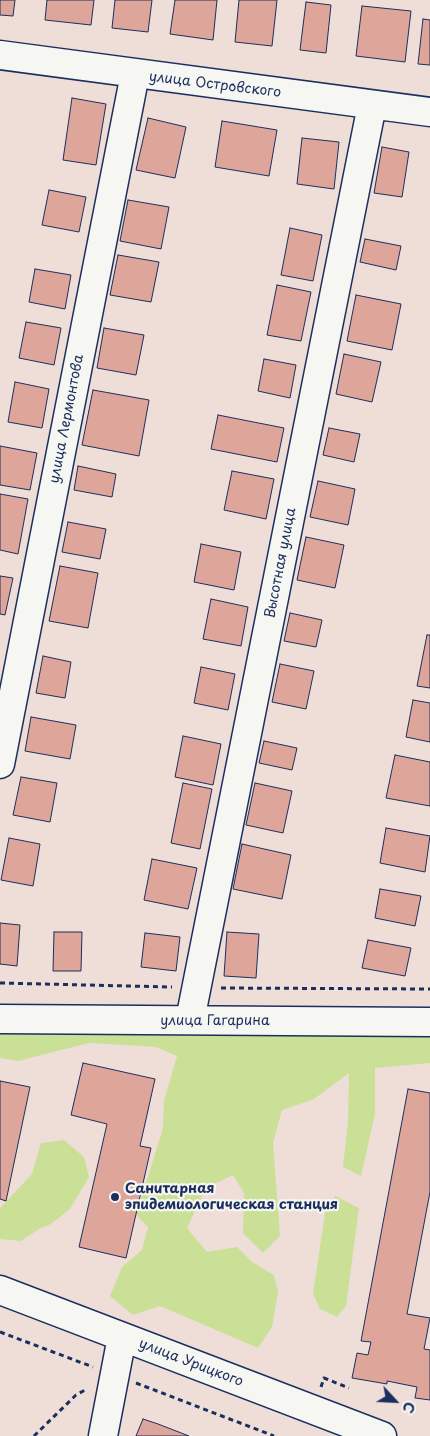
<!DOCTYPE html>
<html>
<head>
<meta charset="utf-8">
<style>
  body { margin:0 }
  #map { position:relative; width:430px; height:1436px; overflow:hidden; background:#efded8; font-family:"Playpen Sans",sans-serif }
  canvas { display:block }
  .north { position:absolute; left:370px; top:1376px; width:50px; height:50px; -webkit-text-stroke:4px #f6f6f2; paint-order:stroke; rotate:115deg; font-size:14px; font-weight:700; line-height:20px; text-align:center; color:#1b2f5e }
  .north::after { content:''; display:block; margin:auto; width:18px; height:22px; background:#1b2f5e; clip-path:polygon(50% 0,100% 100%,50% 72%,0 100%) }
</style>
</head>
<body>
<div id="map">
<canvas width="430" height="1436"></canvas>
<div class="north">С</div>
</div>
<script>
const g = document.querySelector('canvas').getContext('2d');
g.lineJoin = 'round';
function fillPath(path, color) { g.fillStyle = color; g.fill(path, 'evenodd'); }
const shape = rows => new Path2D(rows.map(r => 'M' + r).join(''));
function strokePath(path, color, width, dash) { g.strokeStyle = color; g.lineWidth = width; g.lineCap = dash ? 'butt' : 'round'; g.setLineDash(dash || []); g.stroke(path); }
function label(font, color, halo, rows, align = 'center') {
  g.font = font + ' "Playpen Sans",sans-serif'; g.lineWidth = 4.5; g.setLineDash([]); g.textBaseline = 'middle'; g.strokeStyle = halo; g.fillStyle = color; for (const [text, x, y, turn = 0] of rows) {
    g.save(); g.translate(x, y); g.rotate((+turn || 0) * Math.PI / 180); g.textAlign = isNaN(turn) ? turn : align; if (halo) g.strokeText(text, 0, 0); g.fillText(text, 0, 0); g.restore();
  }
}
const green = shape([
  [0,1027,137,1029,191,1036,357,1036,430,1033,430,1063,375,1068,375,1114,361,1176,343,1167,348,1122,349,1073,314,1099,282,1110,273,1143,280,1236,263,1253,243,1233,244,1193,233,1175,206,1188,187,1228,207,1252,237,1247,252,1262,274,1275,278,1292,272,1327,258,1348,160,1306,133,1315,110,1296,122,1267,142,1250,148,1227,136,1215,163,1128,164,1101,177,1056,156,1047,89,1043,18,1061,0,1058],
  [64,1140,84,1157,89,1177,70,1209,51,1224,39,1229,21,1241,0,1239,0,1208,32,1174,41,1143],
  [335,1196,359,1208,346,1306,337,1317,320,1309,313,1294,325,1213]
]);
const building = shape([
  [0,0,15,0,13,16,0,15,0,0],
  [47,0,94,0,91,25,45,20,47,0],
  [115,0,152,0,148,32,112,28,115,0],
  [175,0,217,0,213,40,170,34,175,0],
  [239,0,277,0,272,46,235,42,239,0],
  [306,2,331,5,326,53,300,50,306,2],
  [362,6,411,11,405,62,356,56,362,6],
  [423,19,430,20,430,65,418,64,423,19],
  [72,98,106,104,96,165,63,160,72,98],
  [148,118,186,127,175,178,136,170,148,118],
  [222,121,277,130,269,176,215,167,222,121],
  [302,138,339,142,334,189,297,184,302,138],
  [382,147,409,152,402,197,374,193,382,147],
  [49,190,86,197,79,232,42,225,49,190],
  [128,200,169,207,161,249,120,241,128,200],
  [290,228,322,235,313,281,281,275,290,228],
  [365,239,401,246,396,270,360,262,365,239],
  [118,255,159,262,151,302,110,295,118,255],
  [35,269,71,275,65,309,29,302,35,269],
  [277,285,311,292,301,341,267,335,277,285],
  [356,295,401,304,392,350,347,341,356,295],
  [26,322,61,328,54,365,19,358,26,322],
  [104,328,144,335,136,375,97,368,104,328],
  [344,354,381,362,372,402,336,394,344,354],
  [264,359,296,365,290,398,258,391,264,359],
  [15,382,49,389,42,428,8,422,15,382],
  [93,390,149,400,139,456,82,445,93,390],
  [218,415,284,428,277,462,211,449,218,415],
  [329,428,360,434,354,462,323,455,329,428],
  [0,446,37,453,30,490,0,485,0,446],
  [78,466,116,474,112,497,74,490,78,466],
  [232,471,274,479,266,519,224,510,232,471],
  [318,481,355,489,348,525,310,517,318,481],
  [0,494,28,499,18,554,0,550,0,494],
  [68,522,106,529,100,559,62,552,68,522],
  [306,537,344,545,335,588,297,580,306,537],
  [201,544,241,552,234,590,194,582,201,544],
  [60,566,98,573,88,628,49,621,60,566],
  [0,576,13,578,5,615,0,614,0,576],
  [211,599,248,607,241,646,203,639,211,599],
  [290,613,322,620,316,647,284,641,290,613],
  [427,635,430,635,430,688,417,686,427,635],
  [43,656,71,662,65,698,36,693,43,656],
  [280,664,314,671,306,709,272,702,280,664],
  [201,667,235,674,228,710,194,703,201,667],
  [413,700,430,703,430,742,406,737,413,700],
  [31,717,76,725,70,759,25,751,31,717],
  [183,736,221,744,213,785,175,777,183,736],
  [264,741,297,748,292,770,259,763,264,741],
  [395,755,430,762,430,806,386,798,395,755],
  [21,777,57,783,50,822,13,815,21,777],
  [183,783,212,789,200,849,171,843,183,783],
  [255,783,292,791,283,833,246,825,255,783],
  [386,828,430,836,425,872,380,863,386,828],
  [9,838,40,844,33,886,1,880,9,838],
  [242,844,291,855,282,899,233,889,242,844],
  [152,859,197,868,188,909,144,900,152,859],
  [380,889,421,896,415,926,375,918,380,889],
  [0,923,20,925,17,966,0,964,0,923],
  [54,932,82,932,81,971,53,971,54,932],
  [227,932,259,934,256,978,224,976,227,932],
  [145,933,180,937,176,971,141,967,145,933],
  [368,940,411,948,405,976,362,968,368,940],
  [83,1063,155,1079,140,1146,151,1148,126,1258,79,1247,107,1124,71,1115,83,1063],
  [0,1081,30,1087,6,1201,0,1199,0,1081],
  [408,1089,430,1093,430,1192,407,1314,430,1318,424,1349,430,1350,430,1400,415,1398,417,1387,387,1381,387,1384,352,1378,357,1353,368,1355,371,1342,361,1341,408,1089],
  [143,1419,158,1424,189,1436,136,1436,143,1419]
]);
const path = shape([
  [0,983,172,987],
  [221,988,430,989],
  [0,1332,93,1367],
  [136,1383,274,1436],
  [321,1387,324,1378,349,1388],
  [34,1436,76,1395,87,1389]
]);
const minor = shape([
  [0,55,430,112],
  [0,764,135,74],
  [0,1019,430,1022],
  [190,1020,372,105],
  [0,1290,382,1436],
  [103,1436,122,1337]
]);
const markers = [
  [115,1197,5,"#1b2f5e"]
];
const streetNames = [
  ["улица Островского",215,85,7],
  ["улица Лермонтова",67,419,-79],
  ["Высотная улица",281,563,-79],
  ["улица Гагарина",215,1021],
  ["улица Урицкого",191,1363,21]
];
const poiNames = [
  ["Санитарная",125,1189],
  ["эпидемиологическая станция",125,1205]
];
fillPath(green, '#c9e096');
fillPath(building, '#dea59a');
strokePath(building, '#1b2f5e', 1);
strokePath(minor, '#1b2f5e', 31);
strokePath(path, '#1b2f5e', 3, [5, 4]);
strokePath(minor, '#f6f6f2', 28);
for (const [x, y, r, color] of markers) { const dot = new Path2D(); dot.arc(x, y, r, 0, 2 * Math.PI); g.fillStyle = color; g.fill(dot); strokePath(dot, '#f6f6f2', 2); }
label('14px', '#1b2f5e', '#f6f6f2', streetNames);
label('bold 14px', '#1b2f5e', '#f6f6f2', poiNames, 'left');
</script>
</body>
</html>
